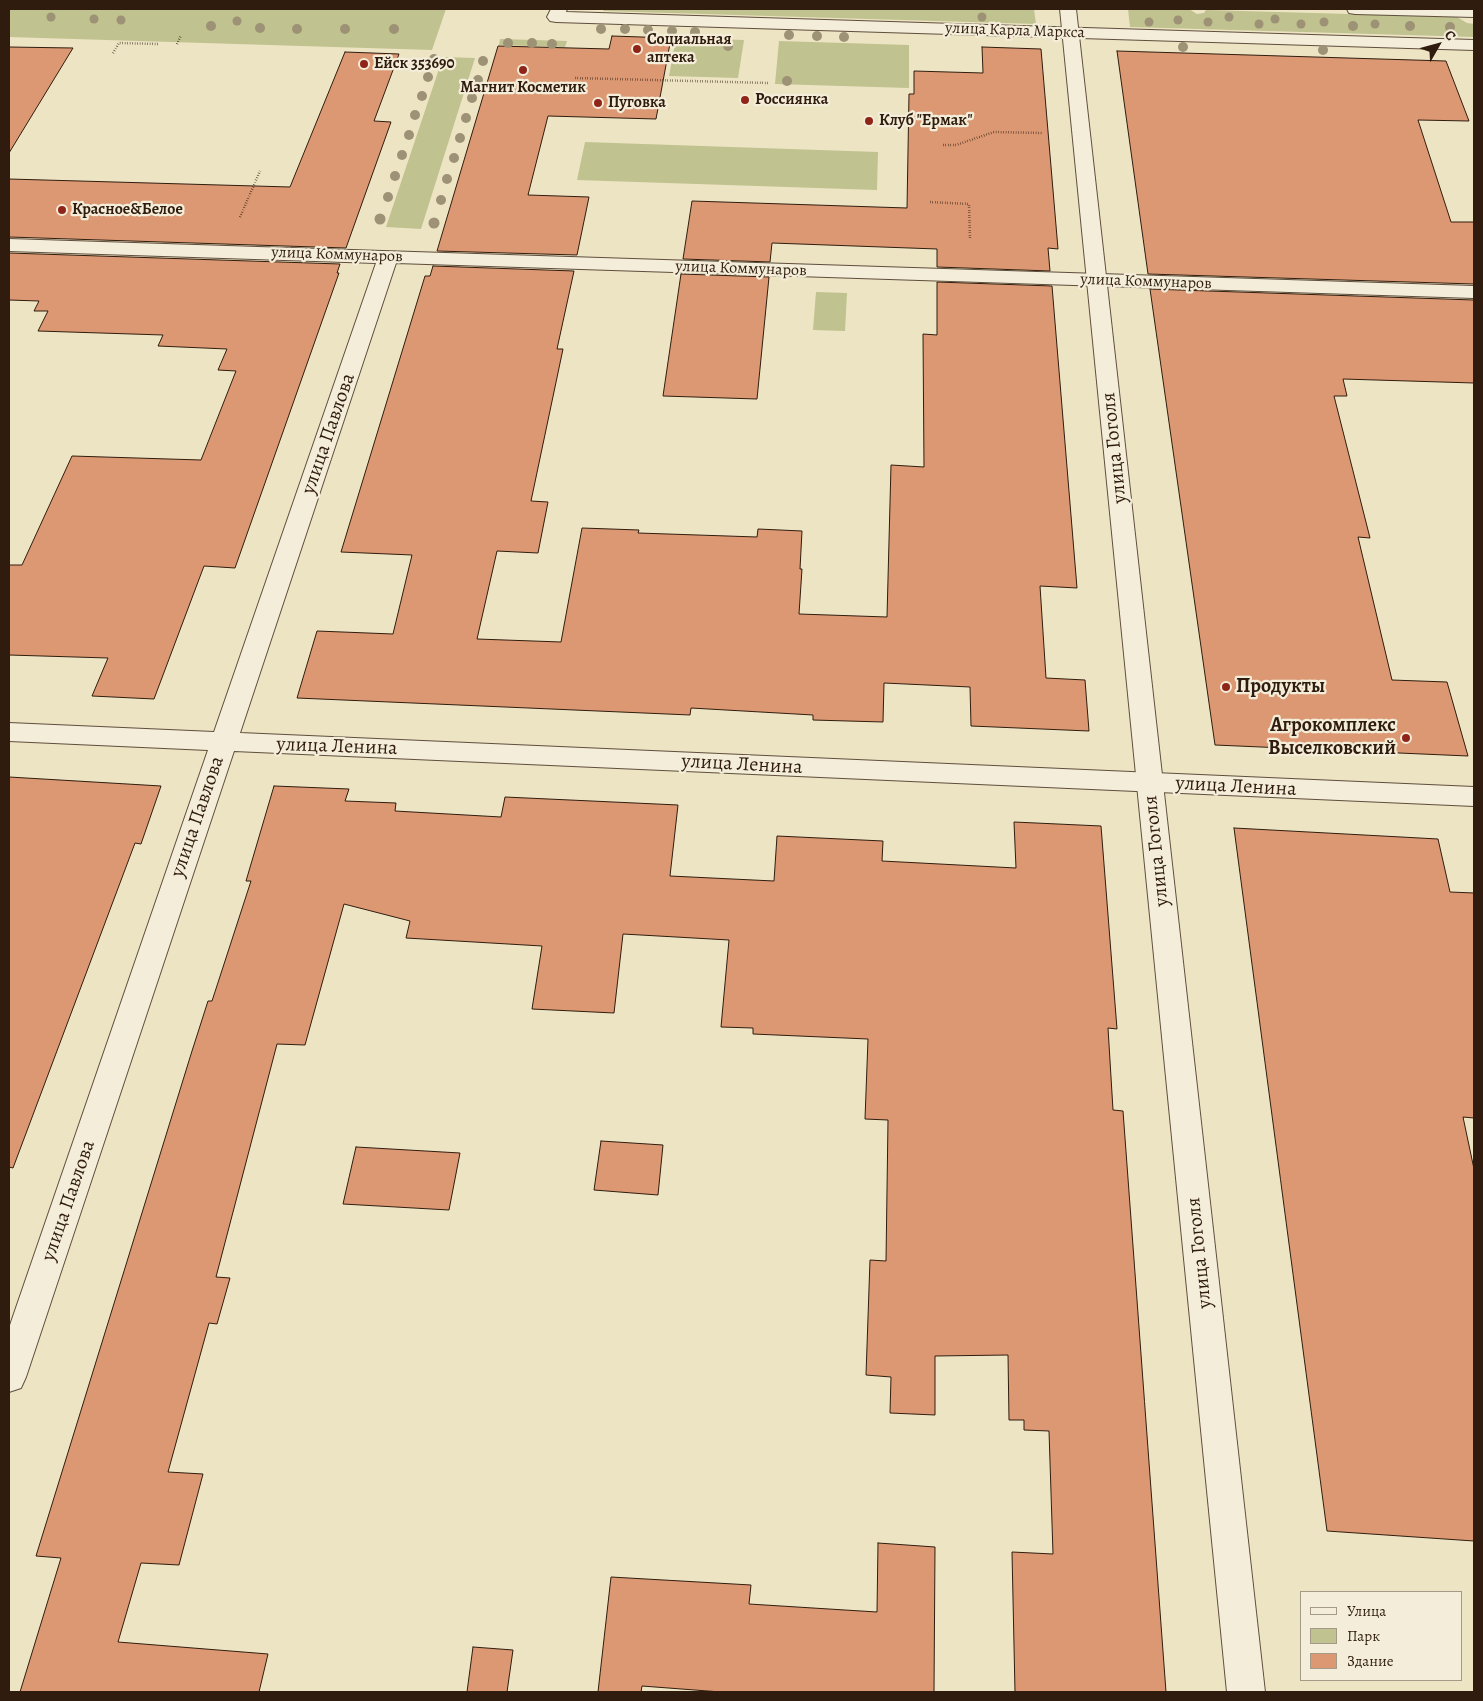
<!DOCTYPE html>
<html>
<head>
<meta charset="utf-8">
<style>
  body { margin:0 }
  #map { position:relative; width:1483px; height:1701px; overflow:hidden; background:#ede4c4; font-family:Alegreya,serif }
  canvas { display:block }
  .frame { position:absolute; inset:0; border:10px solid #301c0e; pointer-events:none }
  .legend { position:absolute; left:1300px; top:1591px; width:162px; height:90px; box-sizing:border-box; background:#f3edd9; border:1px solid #a59988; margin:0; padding:6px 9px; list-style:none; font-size:15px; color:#301c0e }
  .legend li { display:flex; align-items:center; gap:10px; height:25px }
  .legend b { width:25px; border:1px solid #a59988 }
  .north { position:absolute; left:1413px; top:20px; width:50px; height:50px; -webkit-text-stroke:4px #f3edd9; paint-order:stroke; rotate:52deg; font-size:14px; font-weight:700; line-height:20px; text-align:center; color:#301c0e }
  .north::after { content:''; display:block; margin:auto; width:18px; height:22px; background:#301c0e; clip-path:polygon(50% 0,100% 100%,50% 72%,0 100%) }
</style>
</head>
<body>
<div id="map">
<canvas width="1483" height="1701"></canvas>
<div class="frame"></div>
<ul class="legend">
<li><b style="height:6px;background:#f3edd9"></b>Улица</li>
<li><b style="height:14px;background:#c0c28f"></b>Парк</li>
<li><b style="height:14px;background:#db9873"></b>Здание</li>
</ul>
<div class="north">С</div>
</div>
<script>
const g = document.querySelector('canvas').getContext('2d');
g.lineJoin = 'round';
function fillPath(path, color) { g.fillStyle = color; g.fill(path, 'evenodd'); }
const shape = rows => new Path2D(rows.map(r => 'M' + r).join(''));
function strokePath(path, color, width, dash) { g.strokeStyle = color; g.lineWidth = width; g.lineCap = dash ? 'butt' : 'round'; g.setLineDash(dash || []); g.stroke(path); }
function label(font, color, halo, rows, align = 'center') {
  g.font = font + ' Alegreya,serif'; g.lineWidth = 4.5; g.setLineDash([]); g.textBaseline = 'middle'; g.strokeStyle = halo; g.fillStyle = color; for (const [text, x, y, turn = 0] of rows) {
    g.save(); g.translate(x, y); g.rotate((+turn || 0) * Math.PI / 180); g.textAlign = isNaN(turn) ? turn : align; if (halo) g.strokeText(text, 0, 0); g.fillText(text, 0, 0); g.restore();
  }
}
const green = shape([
  [9,9,446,9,432,50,9,37],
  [604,9,1034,9,1036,24,603,11],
  [1128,9,1189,9,1197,14,1204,13,1206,10,1457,17,1467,23,1474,24,1474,37,1130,27],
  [676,38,744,40,738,78,669,76],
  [500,39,567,41,565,47,499,45],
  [779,41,909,45,909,88,775,84],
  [443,57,475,58,421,229,386,227],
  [585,142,878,152,877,190,577,180],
  [816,292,847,293,845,331,813,330]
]);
const building = shape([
  [612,36,671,38,656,119,548,116,528,195,589,197,577,255,437,251,498,46,609,49,612,36],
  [9,47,73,48,9,153,9,47],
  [982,47,1041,49,1058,249,1048,248,1050,271,937,267,937,249,772,243,770,262,683,259,692,201,907,208,909,94,914,94,914,71,983,73,982,47],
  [1117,51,1446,61,1469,121,1418,120,1451,222,1474,222,1474,284,1148,274,1117,51],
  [345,52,399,54,374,121,391,122,346,248,9,237,9,179,290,187,345,52],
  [9,253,340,264,337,273,339,273,235,568,204,566,154,699,92,696,108,658,9,655,9,565,22,565,72,456,201,460,236,371,218,370,227,349,158,346,163,335,38,331,48,311,34,311,39,301,9,300,9,253],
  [433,266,574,271,557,349,563,349,531,501,548,502,538,553,497,551,477,639,561,642,582,528,639,530,638,533,757,537,758,529,802,531,800,569,802,569,799,614,887,617,891,465,924,467,923,334,937,335,937,282,1052,286,1077,588,1040,586,1046,678,1085,680,1089,731,971,726,970,687,884,683,883,722,813,720,813,715,691,708,690,715,297,698,317,631,393,634,412,555,341,552,425,276,430,276,433,266],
  [681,274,769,277,757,399,663,396,681,274],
  [1150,289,1474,300,1474,383,1343,379,1347,396,1334,396,1370,538,1358,537,1392,680,1447,682,1468,756,1215,745,1150,289],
  [9,777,161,786,141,844,135,843,13,1168,9,1167,9,777],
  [274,786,349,789,345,801,396,803,395,811,501,817,505,797,678,805,670,876,774,881,777,836,883,841,882,861,1016,868,1014,822,1101,826,1117,1029,1108,1028,1113,1110,1123,1111,1166,1692,1015,1692,1012,1552,1053,1554,1049,1431,1024,1430,1024,1420,1009,1420,1008,1355,935,1356,935,1415,890,1413,891,1377,866,1375,870,1260,886,1261,888,1120,865,1119,868,1039,753,1034,753,1028,721,1027,729,940,623,934,614,1013,532,1009,542,946,406,938,410,921,344,904,305,1045,277,1044,216,1277,230,1278,217,1324,209,1323,168,1472,203,1474,179,1565,141,1563,118,1642,268,1654,259,1692,20,1692,61,1558,36,1556,192,1051,208,1001,212,1001,251,881,246,881,274,786],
  [1234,828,1438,839,1450,892,1474,893,1474,1118,1463,1117,1474,1169,1474,1541,1327,1531,1234,828],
  [601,1141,663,1145,658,1195,594,1190,601,1141],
  [356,1147,460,1153,449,1210,343,1204,356,1147],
  [878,1543,935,1547,934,1692,721,1692,642,1686,641,1692,598,1692,611,1577,751,1585,749,1604,877,1612,878,1543],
  [473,1647,513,1650,507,1692,467,1692,473,1647]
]);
const path = shape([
  [177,44,181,35],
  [113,53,119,43,159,44],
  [575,78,769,83],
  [943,145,956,145,994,132,1043,133],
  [930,202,969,204,970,240],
  [240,217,260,171]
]);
const pedestrian = shape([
  [1347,9,1474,9,1474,17,1355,14,1349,13,1347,9]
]);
const minor = shape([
  [551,9,567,9,566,12,1474,40,1474,50,556,22,550,21,547,17,551,9],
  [9,239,1474,286,1474,298,396,263,240,733,1474,787,1474,806,234,751,26,1377,21,1388,9,1392,9,1328,208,750,9,741,9,723,214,732,376,263,9,251,9,239]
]);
const tertiary = shape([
  [1060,9,1076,9,1265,1692,1227,1692,1060,9]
]);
const trees = [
  [51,17,4.5],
  [982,17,4.5],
  [1229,17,4.5],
  [94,19,4.5],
  [1275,19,4.5],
  [121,20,4.5],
  [1178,20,4.5],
  [237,21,4.5],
  [1149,22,4.5],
  [1208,22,4.5],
  [1324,22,4.5],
  [1259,24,4.5],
  [1301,24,4.5],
  [1375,24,4.5],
  [211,26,5],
  [1353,26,5],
  [1410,26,5],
  [1450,27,5],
  [260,28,5],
  [297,29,5],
  [345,29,5],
  [394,29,5],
  [601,29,5],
  [625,29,5],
  [648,30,5],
  [672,31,5],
  [695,32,5],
  [789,35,5],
  [817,36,5],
  [844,37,5],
  [508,43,5],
  [532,43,5],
  [552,44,5],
  [728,46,5],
  [1183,47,5],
  [1323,50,5],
  [434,59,5],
  [483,61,5],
  [428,77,5],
  [478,80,5],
  [787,81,5],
  [422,96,5],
  [472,98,5],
  [415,115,5],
  [466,118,5],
  [409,135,5],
  [460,138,5],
  [402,155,5],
  [454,158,5],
  [395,176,5],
  [447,179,5],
  [388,197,5],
  [441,200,5],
  [380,219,5.5],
  [434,223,5.5]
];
const markers = [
  [637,49,5,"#8f2418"],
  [364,64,5,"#8f2418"],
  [523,70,5,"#8f2418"],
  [745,100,5,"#8f2418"],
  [598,103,5,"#8f2418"],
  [869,121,5,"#8f2418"],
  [62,210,5,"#8f2418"],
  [1226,687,5,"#8f2418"],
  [1406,738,5,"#8f2418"]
];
const farStreetnames = [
  ["улица Карла Маркса",1015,31,2],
  ["улица Коммунаров",337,255,2],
  ["улица Коммунаров",741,269,2],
  ["улица Коммунаров",1146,282,2]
];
const farPoinames = [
  ["Социальная",647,40],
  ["аптека",647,58],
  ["Ейск 353690",374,64],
  ["Магнит Косметик",523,88,"center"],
  ["Россиянка",755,100],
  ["Пуговка",608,103],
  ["Клуб \"Ермак\"",879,121],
  ["Красное&Белое",72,210]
];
const streetNames = [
  ["улица Павлова",329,434,-71],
  ["улица Гоголя",1115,448,-96],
  ["улица Ленина",337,747,2],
  ["улица Ленина",742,765,3],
  ["улица Ленина",1236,787,3],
  ["улица Павлова",198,817,-71],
  ["улица Гоголя",1157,851,-96],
  ["улица Павлова",69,1201,-71],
  ["улица Гоголя",1200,1253,-96]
];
const poiNames = [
  ["Продукты",1236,687],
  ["Агрокомплекс",1396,726,"right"],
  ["Выселковский",1396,749,"right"]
];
fillPath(green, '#c0c28f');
fillPath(building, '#db9873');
strokePath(building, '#301c0e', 1);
strokePath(pedestrian, '#5f4e3c', 2);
strokePath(minor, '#5f4e3c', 2);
strokePath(tertiary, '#5f4e3c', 2);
strokePath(path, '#301c0e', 2.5, [0.5, 2]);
fillPath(pedestrian, '#f3edd9');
fillPath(minor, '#f3edd9');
fillPath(tertiary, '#f3edd9');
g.fillStyle = '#9d9275';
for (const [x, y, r] of trees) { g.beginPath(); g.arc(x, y, r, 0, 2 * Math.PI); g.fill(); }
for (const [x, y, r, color] of markers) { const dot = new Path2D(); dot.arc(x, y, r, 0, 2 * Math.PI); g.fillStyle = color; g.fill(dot); strokePath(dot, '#f3edd9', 2); }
label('16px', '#301c0e', '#f3edd9', farStreetnames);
label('bold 16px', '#301c0e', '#f3edd9', farPoinames, 'left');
label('20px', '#301c0e', '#f3edd9', streetNames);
label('bold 20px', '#301c0e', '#f3edd9', poiNames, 'left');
</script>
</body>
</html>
